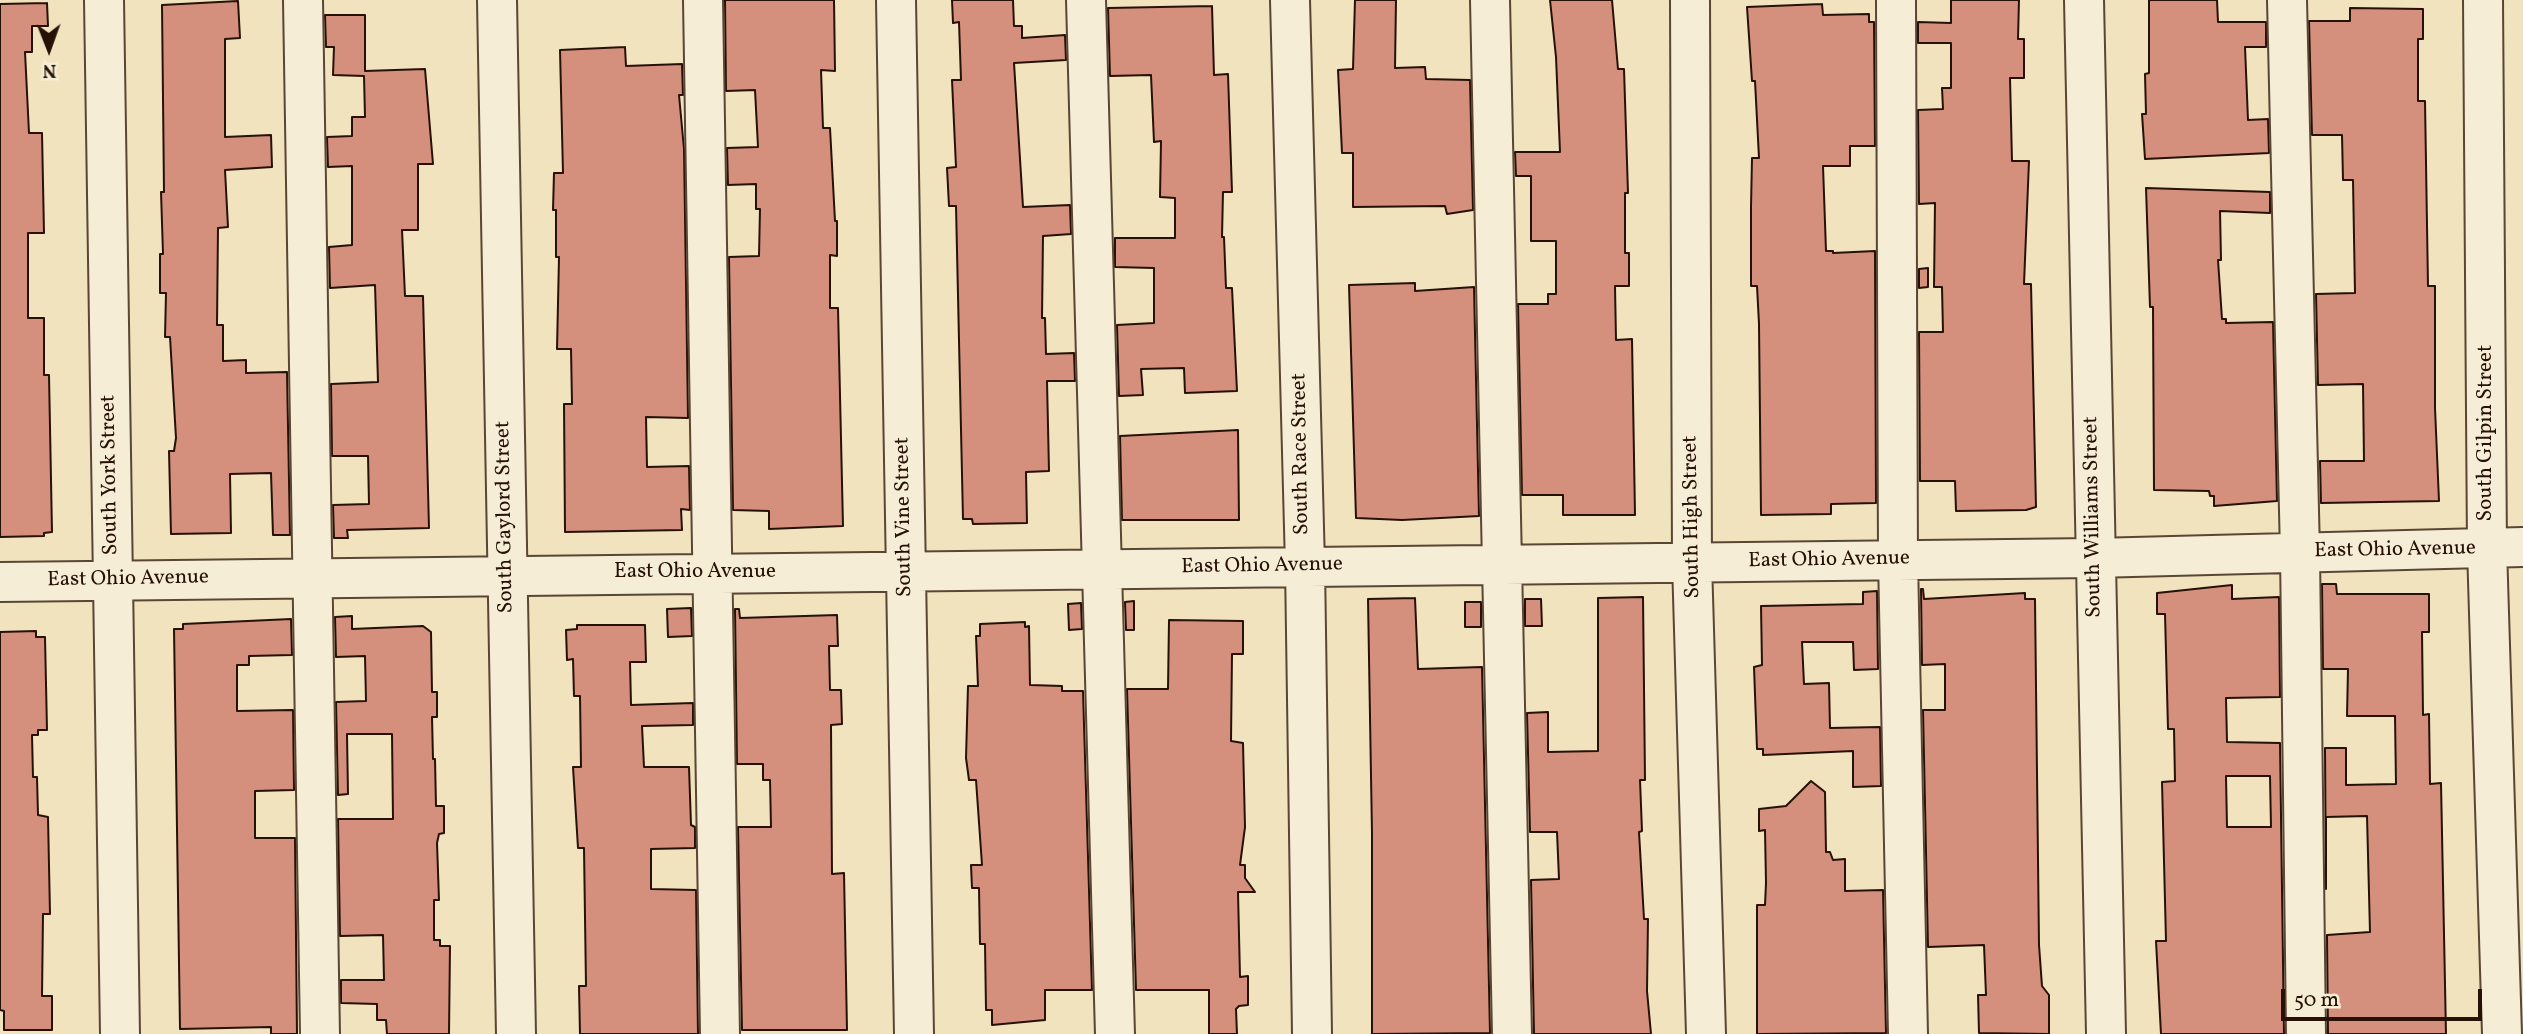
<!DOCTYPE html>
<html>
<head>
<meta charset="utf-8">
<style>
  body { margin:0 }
  #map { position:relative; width:2523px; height:1034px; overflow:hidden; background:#f0e3be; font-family:Vollkorn,serif }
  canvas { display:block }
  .north { position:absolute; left:14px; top:14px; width:70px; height:70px; -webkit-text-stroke:5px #f5edd5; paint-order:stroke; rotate:179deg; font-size:19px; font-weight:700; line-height:28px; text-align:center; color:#271106 }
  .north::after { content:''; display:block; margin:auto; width:24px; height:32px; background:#271106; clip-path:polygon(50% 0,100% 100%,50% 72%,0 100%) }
  .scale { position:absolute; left:2281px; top:989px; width:201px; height:32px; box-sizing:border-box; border:4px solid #271106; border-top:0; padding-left:9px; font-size:21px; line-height:24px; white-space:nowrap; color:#271106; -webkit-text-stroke:5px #f5edd5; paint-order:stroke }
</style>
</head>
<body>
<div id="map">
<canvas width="2523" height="1034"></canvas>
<div class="north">N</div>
<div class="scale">50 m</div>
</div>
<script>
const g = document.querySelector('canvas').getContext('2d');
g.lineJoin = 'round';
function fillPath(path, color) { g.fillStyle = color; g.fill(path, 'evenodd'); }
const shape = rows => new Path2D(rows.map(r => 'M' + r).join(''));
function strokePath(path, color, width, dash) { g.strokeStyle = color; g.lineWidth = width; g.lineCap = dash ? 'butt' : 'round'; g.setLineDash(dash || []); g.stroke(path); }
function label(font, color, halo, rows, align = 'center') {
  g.font = font + ' Vollkorn,serif'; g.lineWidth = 7; g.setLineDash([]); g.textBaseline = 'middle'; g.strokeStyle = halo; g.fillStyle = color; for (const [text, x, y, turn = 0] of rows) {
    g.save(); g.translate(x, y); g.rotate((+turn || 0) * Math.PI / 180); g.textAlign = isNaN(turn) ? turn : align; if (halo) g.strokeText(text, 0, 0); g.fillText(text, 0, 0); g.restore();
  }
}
const building = shape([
  [725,0,834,0,835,71,821,70,823,128,830,128,835,221,837,221,837,256,830,255,830,308,838,308,843,526,769,529,769,511,733,510,729,257,759,256,760,209,756,209,756,184,728,185,727,148,758,147,755,90,726,91,725,0],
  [952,0,1013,0,1014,26,1022,26,1022,38,1065,35,1066,60,1014,63,1023,207,1070,205,1071,234,1043,236,1042,318,1045,318,1046,354,1074,353,1075,381,1047,381,1049,471,1026,472,1027,523,973,524,972,519,963,519,956,206,949,206,947,168,956,167,952,80,961,80,959,22,953,23,952,0],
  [1355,0,1396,0,1395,68,1425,67,1426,79,1470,80,1473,210,1447,214,1445,206,1353,207,1353,153,1342,153,1338,70,1353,69,1355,0],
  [1550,0,1612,0,1618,69,1624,69,1628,193,1625,193,1625,253,1629,253,1629,286,1615,286,1616,340,1632,339,1635,515,1563,515,1563,495,1522,495,1518,304,1548,304,1548,294,1556,294,1556,241,1531,241,1531,176,1516,176,1515,152,1560,152,1556,57,1550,0],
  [1951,0,2019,0,2018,39,2024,39,2024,78,2010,78,2012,161,2029,161,2024,284,2031,284,2036,507,2026,510,1956,511,1955,481,1920,481,1919,332,1943,332,1942,287,1934,287,1935,203,1919,204,1918,110,1943,109,1942,88,1951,88,1951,43,1918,43,1918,22,1951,23,1951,0],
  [2149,0,2217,0,2218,22,2266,22,2266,47,2245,47,2248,120,2268,119,2269,153,2145,159,2142,114,2146,114,2145,74,2149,73,2149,0],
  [238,1,240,38,225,39,225,137,271,135,272,167,225,170,228,227,218,228,217,325,223,325,223,361,246,360,246,373,287,372,290,535,273,535,271,473,230,474,231,533,171,534,169,451,174,451,176,438,170,337,165,337,166,293,160,293,160,254,163,254,161,192,164,192,162,5,238,1],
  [47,3,48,26,32,26,32,52,25,52,29,133,42,133,44,233,28,233,28,318,44,318,44,375,49,375,52,532,44,533,44,536,0,537,0,4,47,3],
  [1822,4,1823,15,1869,14,1869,22,1874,22,1875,146,1850,146,1850,166,1823,166,1826,251,1833,251,1833,253,1875,251,1876,503,1831,504,1831,514,1761,515,1759,324,1757,286,1751,286,1751,207,1752,158,1759,158,1755,81,1752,81,1747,7,1822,4],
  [1212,6,1214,75,1228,74,1232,192,1223,192,1222,237,1224,237,1226,288,1232,288,1237,391,1185,393,1184,368,1141,369,1143,395,1119,396,1117,325,1154,323,1154,268,1115,267,1115,238,1175,238,1175,198,1160,197,1161,141,1154,142,1151,75,1110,76,1108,8,1212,6],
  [2350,8,2423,9,2423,39,2418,39,2418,101,2425,101,2428,286,2435,286,2435,408,2439,501,2321,503,2320,461,2364,461,2363,384,2318,385,2316,294,2355,293,2353,180,2343,180,2342,135,2312,135,2309,21,2350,21,2350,8],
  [325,15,365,15,365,71,425,69,433,164,418,164,418,230,402,230,405,296,423,296,429,528,347,530,348,538,334,538,333,505,369,504,368,456,332,456,331,384,378,382,375,285,330,288,329,247,352,245,352,166,328,167,327,137,352,136,352,117,365,117,364,76,333,75,334,47,326,47,325,15],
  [625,47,626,66,682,64,683,95,679,95,684,149,688,418,646,417,647,467,689,466,690,510,681,509,682,530,565,532,564,404,572,404,571,349,557,349,559,257,556,257,556,210,553,210,554,173,563,173,560,50,625,47],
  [2146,188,2270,192,2270,213,2220,211,2221,260,2218,260,2222,319,2226,319,2226,323,2273,322,2277,501,2214,506,2214,496,2210,496,2209,491,2154,490,2153,307,2150,307,2146,188],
  [1928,268,1928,287,1919,288,1919,269,1928,268],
  [1415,283,1415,291,1474,287,1479,516,1402,520,1356,518,1349,285,1415,283],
  [1238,430,1239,520,1122,520,1120,436,1238,430],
  [2322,584,2336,584,2337,594,2429,594,2429,632,2422,632,2423,715,2429,714,2430,784,2441,783,2446,1034,2328,1034,2327,935,2370,932,2367,816,2326,817,2326,889,2325,748,2346,748,2346,785,2396,784,2395,716,2347,716,2348,669,2323,669,2322,584],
  [2232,585,2232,599,2279,597,2280,697,2226,698,2227,742,2280,743,2284,1034,2161,1034,2156,941,2166,941,2162,782,2175,781,2174,729,2168,729,2165,614,2157,614,2157,593,2232,585],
  [2226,776,2270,776,2271,827,2227,827,2226,776],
  [1921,589,1923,589,1924,599,2025,593,2025,599,2035,599,2039,945,2042,986,2049,995,2049,1034,1979,1033,1978,995,1986,995,1984,945,1928,947,1923,710,1945,710,1945,664,1922,665,1921,589],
  [1877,591,1878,669,1854,670,1853,642,1802,642,1804,684,1829,683,1830,728,1880,727,1881,786,1853,787,1853,751,1763,755,1763,749,1757,749,1754,667,1762,665,1761,606,1863,604,1863,592,1877,591],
  [1643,597,1645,780,1640,780,1642,831,1639,832,1644,919,1648,919,1647,991,1651,1034,1534,1034,1531,880,1559,879,1557,832,1530,832,1527,713,1548,712,1548,752,1598,751,1598,598,1643,597],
  [1415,598,1418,669,1482,667,1490,1033,1372,1034,1372,834,1368,599,1415,598],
  [1525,599,1541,599,1542,626,1525,626,1525,599],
  [1134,601,1134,630,1126,630,1125,602,1134,601],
  [1465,602,1481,602,1481,627,1465,627,1465,602],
  [1081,603,1082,629,1069,630,1068,604,1081,603],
  [691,608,692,636,668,637,667,609,691,608],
  [735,609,739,609,740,618,837,615,838,646,829,646,830,690,841,690,842,724,831,725,832,874,844,873,847,1030,742,1030,738,827,771,827,770,780,763,780,763,764,737,764,735,609],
  [352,616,352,629,423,626,431,632,432,692,437,692,437,717,432,717,433,759,435,759,436,806,444,806,444,833,439,834,437,843,439,900,434,900,434,940,440,940,440,946,450,946,449,1034,387,1034,386,1020,377,1020,377,1004,341,1003,341,980,384,980,383,935,340,936,338,819,393,819,392,734,347,734,348,794,338,795,336,702,366,701,365,656,336,657,335,617,352,616],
  [291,619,292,655,249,656,249,665,237,665,237,711,293,710,294,790,255,791,255,838,295,838,297,1034,271,1034,271,1027,180,1029,174,629,183,629,183,624,291,619],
  [1169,620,1243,621,1243,654,1232,654,1231,741,1243,743,1245,827,1240,865,1245,865,1245,878,1255,892,1238,892,1240,977,1248,976,1248,1005,1239,1006,1236,1009,1237,1034,1209,1034,1209,990,1136,990,1127,689,1168,689,1169,620],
  [1025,622,1025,627,1029,626,1030,685,1062,686,1062,691,1083,691,1092,990,1045,990,1045,1020,992,1025,992,1010,986,1010,985,944,980,944,979,888,972,888,971,865,982,865,976,780,969,780,966,758,968,686,978,686,976,636,980,636,980,624,1025,622],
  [577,625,645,625,646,662,630,662,631,705,693,703,693,725,642,726,644,767,689,767,691,825,695,827,695,848,651,849,651,889,696,890,698,1034,580,1034,579,986,586,986,584,848,578,848,573,767,581,767,580,696,574,696,573,659,567,660,566,630,577,629,577,625],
  [36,631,36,637,45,637,47,730,38,730,38,735,32,735,33,777,37,777,38,815,48,817,50,914,43,914,42,996,52,996,52,1030,4,1030,4,1011,0,1010,0,632,36,631],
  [1811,781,1825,792,1826,852,1830,852,1833,860,1845,859,1845,891,1883,890,1886,1033,1757,1034,1757,905,1765,905,1766,883,1765,830,1759,831,1759,809,1786,806,1811,781]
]);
const minor = shape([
  [104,0,120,1034],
  [303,0,320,1034],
  [497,0,516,1034],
  [703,0,720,1034],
  [896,0,914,1034],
  [1086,0,1115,1034],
  [1290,0,1305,565,1312,1034],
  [1490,0,1512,1034],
  [1690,0,1692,562,1706,1034],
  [1896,0,1898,560,1908,1034],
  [2084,0,2106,1034],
  [2287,0,2300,553,2306,1034],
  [2483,0,2487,548,2502,1034],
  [0,582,2094,558,2523,547]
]);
const streetNames = [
  ["South Gilpin Street",2487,433,-90],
  ["South Race Street",1302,454,-91],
  ["South York Street",111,475,-91],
  ["South Gaylord Street",506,517,-91],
  ["South Vine Street",905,517,-91],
  ["South High Street",1693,517,-91],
  ["South Williams Street",2094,517,-91],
  ["East Ohio Avenue",2395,551,-1],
  ["East Ohio Avenue",1829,561,-1],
  ["East Ohio Avenue",1262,567,-1],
  ["East Ohio Avenue",695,573],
  ["East Ohio Avenue",128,580,-1]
];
fillPath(building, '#d58f7d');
strokePath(building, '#271106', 2);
strokePath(minor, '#594634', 42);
strokePath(minor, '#f5edd5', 38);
label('21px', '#271106', '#f5edd5', streetNames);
</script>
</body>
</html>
